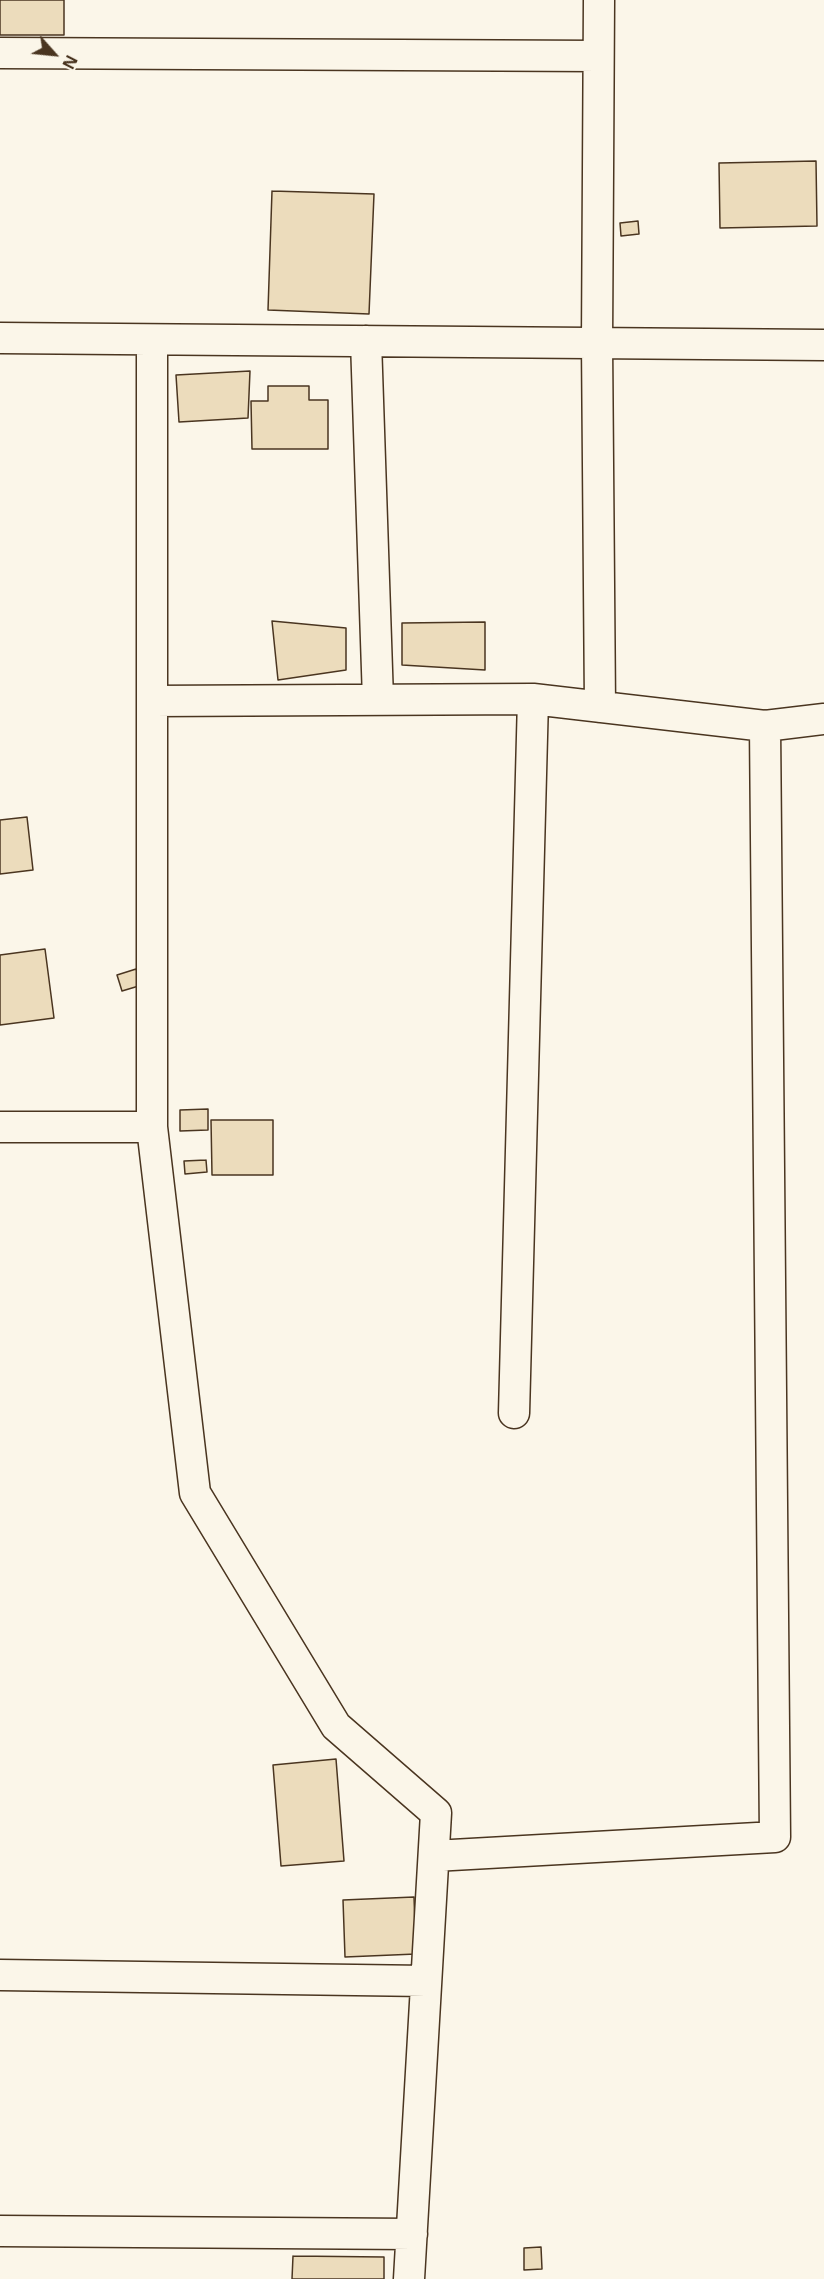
<!DOCTYPE html>
<html>
<head>
<meta charset="utf-8">
<style>
  body { margin:0 }
  #map { position:relative; width:824px; height:2279px; overflow:hidden; background:#fbf6e9; font-family:"Noto Sans",sans-serif }
  canvas { display:block }
  .north { position:absolute; left:24px; top:24px; width:60px; height:60px; -webkit-text-stroke:4px #fbf6e9; paint-order:stroke; rotate:117deg; font-size:16px; font-weight:700; line-height:24px; text-align:center; color:#4a3520 }
  .north::after { content:''; display:block; margin:auto; width:21px; height:27px; background:#4a3520; clip-path:polygon(50% 0,100% 100%,50% 72%,0 100%) }
</style>
</head>
<body>
<div id="map">
<canvas width="824" height="2279"></canvas>
<div class="north">N</div>
</div>
<script>
const g = document.querySelector('canvas').getContext('2d');
g.lineJoin = 'round';
function fillPath(path, color) { g.fillStyle = color; g.fill(path, 'evenodd'); }
const shape = rows => new Path2D(rows.map(r => 'M' + r).join(''));
function strokePath(path, color, width, dash) { g.strokeStyle = color; g.lineWidth = width; g.lineCap = dash ? 'butt' : 'round'; g.setLineDash(dash || []); g.stroke(path); }
const building = shape([
  [0,0,64,0,64,35,0,35,0,0],
  [816,161,817,226,720,228,719,163,816,161],
  [272,191,374,194,369,314,268,310,272,191],
  [638,221,639,234,621,236,620,223,638,221],
  [250,371,248,418,179,422,176,375,250,371],
  [268,386,309,386,309,400,328,400,328,449,252,449,251,401,268,401,268,386],
  [272,621,346,628,346,670,278,680,272,621],
  [485,622,485,670,402,665,402,623,485,622],
  [27,817,33,870,0,874,0,820,27,817],
  [45,949,54,1018,0,1025,0,955,45,949],
  [136,969,142,985,122,991,117,975,136,969],
  [208,1109,208,1130,180,1131,180,1110,208,1109],
  [211,1120,273,1120,273,1175,212,1175,211,1120],
  [206,1160,207,1172,185,1174,184,1161,206,1160],
  [336,1759,344,1861,281,1866,273,1765,336,1759],
  [414,1897,416,1954,345,1957,343,1900,414,1897],
  [541,2247,542,2269,524,2270,524,2248,541,2247],
  [293,2256,384,2257,384,2279,292,2279,293,2256]
]);
const minor = shape([
  [599,0,597,343,600,707],
  [0,53,598,56],
  [0,338,824,345],
  [152,340,152,1127,195,1493,336,1726,436,1813,409,2279],
  [366,341,378,700],
  [153,701,533,699,765,726,824,719],
  [0,1127,152,1127],
  [514,1413,533,699],
  [434,1856,775,1837,765,726],
  [0,1975,426,1981],
  [0,2231,412,2234]
]);
fillPath(building, '#ecdcbc');
strokePath(building, '#4a3520', 1.5);
strokePath(minor, '#4a3520', 33);
strokePath(minor, '#fbf6e9', 30);
</script>
</body>
</html>
